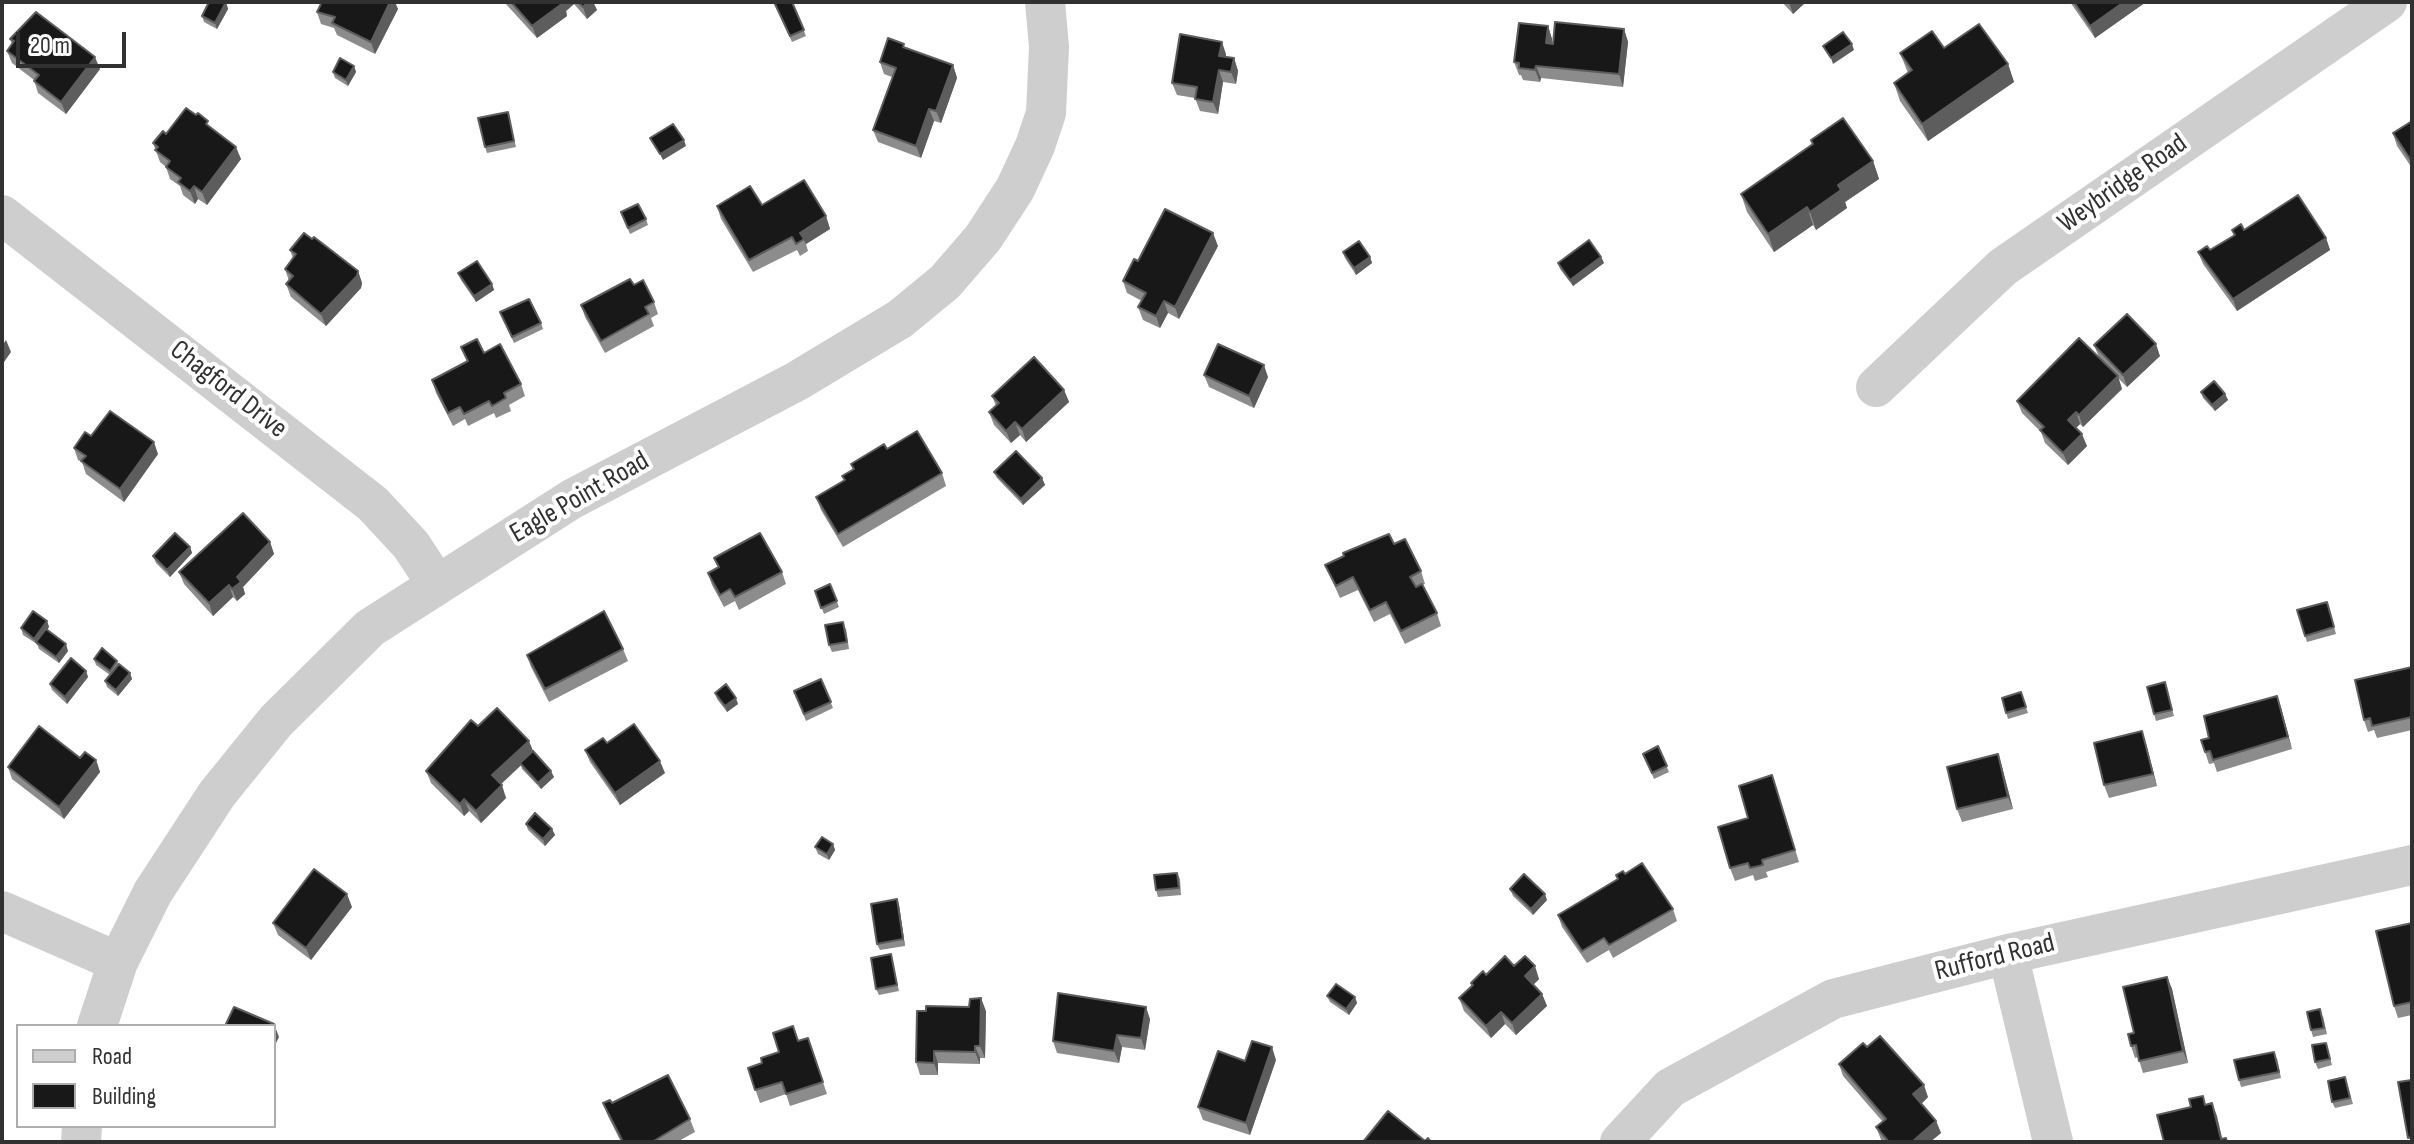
<!DOCTYPE html>
<html>
<head>
<meta charset="utf-8">
<style>
  body { margin:0 }
  #map { position:relative; width:2414px; height:1144px; overflow:hidden; background:#fff; font-family:"Sofia Sans Condensed",sans-serif }
  canvas { display:block }
  .frame { position:absolute; inset:0; border:4px solid #313131; pointer-events:none }
  .legend { position:absolute; left:16px; top:1024px; width:260px; height:104px; box-sizing:border-box; background:#fff; border:2px solid #adadad; margin:0; padding:10px 14px; list-style:none; font-size:24px; color:#313131 }
  .legend li { display:flex; align-items:center; gap:16px; height:40px }
  .legend b { width:40px; border:2px solid #adadad }
  .scale { position:absolute; left:16px; top:32px; width:110px; height:36px; box-sizing:border-box; border:4px solid #313131; border-top:0; padding-left:10px; font-size:24px; line-height:28px; white-space:nowrap; color:#313131; -webkit-text-stroke:6px #fff; paint-order:stroke }
</style>
</head>
<body>
<div id="map">
<canvas width="2414" height="1144"></canvas>
<div class="frame"></div>
<ul class="legend">
<li><b style="height:10px;background:#cecece"></b>Road</li>
<li><b style="height:22px;background:#181818"></b>Building</li>
</ul>
<div class="scale">20 m</div>
</div>
<script>
const g = document.querySelector('canvas').getContext('2d');
g.lineJoin = 'round';
const shape = rows => new Path2D(rows.map(r => 'M' + r).join(''));
function strokePath(path, color, width, dash) { g.strokeStyle = color; g.lineWidth = width; g.lineCap = dash ? 'butt' : 'round'; g.setLineDash(dash || []); g.stroke(path); }
function fillPath(path, color) { g.fillStyle = color; g.fill(path, 'evenodd'); }
function label(font, color, halo, rows, align = 'center') {
  g.font = font + ' "Sofia Sans Condensed",sans-serif'; g.lineWidth = 8; g.setLineDash([]); g.textBaseline = 'middle'; g.strokeStyle = halo; g.fillStyle = color; for (const [text, x, y, turn = 0] of rows) {
    g.save(); g.translate(x, y); g.rotate((+turn || 0) * Math.PI / 180); g.textAlign = isNaN(turn) ? turn : align; if (halo) g.strokeText(text, 0, 0); g.fillText(text, 0, 0); g.restore();
  }
}
const street = shape([
  [2,215,373,504,411,545,436,583],
  [1876,387,2003,267,2387,2],
  [2,911,118,962],
  [2008,954,2053,1142],
  [97,1026,118,962,153,892,217,794,276,721,370,628,572,499,797,381,900,319,945,282,983,238,1015,189,1035,146,1046,113,1049,47,1045,2],
  [81,1142,82,1126],
  [1620,1142,1670,1088,1833,999,2008,954,2412,865]
]);
const wall = shape([
  [226,2,228,9,217,29,204,22,202,16],
  [504,2,593,2,597,10,587,19,574,4,566,11,567,16,537,38],
  [792,2,806,36,792,42,775,4],
  [1782,2,1806,2,1793,14],
  [2070,2,2146,2,2095,38],
  [398,9,375,54,337,35,334,28,321,24,317,12],
  [1548,26,1552,39,1552,44,1624,29,1628,42,1623,87,1541,78,1540,82,1523,80,1521,75,1519,75,1514,62],
  [10,39,100,69,66,114,38,93,34,80,12,63,7,51,12,44],
  [905,48,953,65,957,78,941,123,934,121,921,158,878,142,873,130,892,77,884,74,880,62],
  [1900,53,2008,64,2014,82,1928,141,1900,101,1894,83,1908,73],
  [1226,54,1226,57,1234,58,1238,71,1236,84,1223,82,1218,114,1200,111,1195,98,1177,95,1172,83],
  [354,66,356,72,348,86,335,78,333,72],
  [508,112,516,147,487,153,485,147],
  [2412,121,2412,168,2397,146,2393,133],
  [210,127,241,159,207,205,198,199,195,204,183,195,180,186,170,179,166,167,160,162,153,143,166,134],
  [1811,140,1873,161,1879,179,1845,202,1847,208,1816,230,1813,225,1774,252,1747,212,1741,194,1812,144],
  [762,205,826,216,830,229,806,244,808,251,800,256,797,250,753,272,721,219,717,206],
  [621,212,646,219,648,225,630,234],
  [2232,230,2244,230,2326,238,2330,250,2237,311,2203,264,2198,252,2210,250,2234,235],
  [1218,246,1179,319,1168,313,1160,328,1143,320,1138,307,1142,301,1127,293,1123,281,1138,261],
  [290,250,358,271,362,283,361,288,326,326,291,297,286,284,289,281,285,269,293,258],
  [1343,252,1370,257,1372,263,1356,275,1345,258],
  [1601,257,1604,263,1573,286,1560,269,1558,263],
  [458,273,492,284,494,290,476,302,461,280],
  [634,285,654,302,658,314,651,318,654,326,605,353,585,317,581,305],
  [503,318,541,323,543,329,514,343],
  [2094,345,2160,356,2127,387,2118,378,2122,389,2083,427,2080,424,2076,428,2087,446,2068,465,2045,443,2041,432,2022,413,2017,401,2099,357],
  [461,347,484,353,521,384,525,396,509,405,511,411,496,418,494,413,468,426,465,419,453,426,436,393,432,380,467,362],
  [1204,375,1268,377,1254,408,1209,387],
  [1064,390,1069,402,1026,442,1020,435,1011,443,994,425,989,412,996,406,992,396],
  [2201,392,2225,394,2228,400,2215,411,2203,398],
  [91,436,158,454,124,502,86,474,82,462,78,460,74,448],
  [887,449,942,473,946,486,843,547,821,510,816,497,844,481,842,476,853,470,851,464],
  [994,472,1042,478,1045,485,1023,505,997,478],
  [270,542,274,554,243,587,245,594,237,601,233,597,213,616,184,584,179,572],
  [1394,544,1421,571,1425,584,1422,585,1437,613,1441,626,1405,644,1390,614,1374,622,1358,590,1340,598,1325,565,1344,556,1343,553],
  [190,547,192,553,170,577,156,563,153,556],
  [714,558,782,572,786,584,739,610,735,601,724,607,712,585,708,573,718,568],
  [830,584,839,607,824,614,815,591],
  [2327,602,2336,634,2307,642,2297,610],
  [47,621,49,627,47,630,68,651,59,663,39,649,37,644,23,635,21,628],
  [846,628,849,649,832,652,829,645],
  [623,649,628,661,549,702,531,667,527,655],
  [94,659,117,661,119,664,130,673,132,679,118,696,107,687,105,681,110,675,96,665],
  [2412,667,2412,730,2377,738,2374,730,2368,732,2364,720],
  [86,671,88,677,67,704,52,690,50,684],
  [821,679,833,708,806,721,794,691],
  [2165,682,2174,716,2156,721,2154,714],
  [2021,692,2028,713,2008,719,2002,698],
  [715,693,738,704,727,712,717,699],
  [2281,708,2292,749,2217,772,2214,763,2209,764,2205,752,2209,738],
  [478,726,533,751,554,777,541,789,522,769,521,765,500,784,506,798,481,823,469,811,464,816,431,783,426,771],
  [2146,744,2157,786,2109,798,2104,785],
  [1658,746,1669,772,1654,779,1643,754],
  [585,750,665,773,620,805,590,762],
  [1998,754,2002,767,2013,809,1962,822,1957,809],
  [80,758,96,760,100,772,64,819,12,779,8,767],
  [1772,775,1799,862,1766,872,1768,877,1755,881,1753,875,1735,881,1730,868,1748,818],
  [526,824,552,829,555,835,545,846,528,830],
  [833,844,835,850,829,860,818,854,815,847],
  [1177,873,1180,879,1181,895,1158,897,1156,890],
  [1625,874,1673,909,1677,921,1613,958,1609,950,1587,963,1562,927,1558,915,1617,880],
  [1510,889,1547,900,1533,915,1513,896],
  [897,899,899,905,905,946,880,950,877,944],
  [352,907,311,960,278,935,273,923],
  [2412,923,2412,1015,2398,1018,2394,1006],
  [891,954,899,991,879,995,876,989],
  [1514,966,1539,979,1533,985,1542,994,1547,1006,1516,1035,1505,1024,1491,1038,1464,1011,1459,998,1472,986,1471,983,1486,975],
  [2167,977,2172,989,2188,1063,2143,1073,2138,1057,2135,1058,2131,1046,2134,1033],
  [1327,996,1355,997,1357,1003,1349,1015,1330,1002],
  [986,1011,985,1058,980,1058,980,1064,938,1063,938,1075,920,1075,916,1062],
  [2323,1016,2327,1034,2313,1037,2311,1030],
  [1150,1019,1145,1050,1122,1047,1119,1063,1057,1053,1053,1041],
  [808,1038,827,1094,790,1106,786,1094,760,1103,748,1068,762,1063,798,1041],
  [2326,1043,2332,1065,2318,1069,2315,1062],
  [2277,1058,2281,1078,2241,1087,2239,1080],
  [1276,1060,1250,1135,1203,1120,1198,1107],
  [1839,1064,1928,1097,1921,1104,1936,1121,1941,1133,1930,1142,1882,1142,1876,1127,1883,1122,1843,1076],
  [2347,1083,2353,1104,2335,1108,2332,1102],
  [603,1103,612,1103,690,1119,695,1132,677,1142,621,1142,608,1116]
]);
const shadedWall = shape([
  [226,2,228,9,217,29,215,23],
  [390,2,395,2,398,9,375,54,371,42],
  [561,2,573,2,574,4,566,11,567,16,537,38,532,26],
  [588,2,593,2,597,10,587,19,583,7],
  [1789,2,1806,2,1793,14],
  [2124,2,2146,2,2095,38,2090,26],
  [1548,26,1552,39,1551,55,1546,43],
  [1624,29,1628,42,1623,87,1619,74],
  [1222,42,1226,54,1224,68,1219,56],
  [1852,44,1854,50,1833,64,1831,58],
  [95,57,100,69,66,114,61,102],
  [1234,58,1238,71,1236,84,1231,72],
  [2008,64,2014,82,1928,141,1922,124],
  [953,65,957,78,941,123,936,111],
  [354,66,356,72,348,86,346,80],
  [1536,66,1541,78,1540,82,1535,70],
  [1219,70,1223,82,1218,114,1213,102],
  [929,109,934,121,921,158,916,146],
  [684,140,686,146,663,160,660,154],
  [236,147,241,159,207,205,202,192],
  [1873,161,1879,179,1845,202,1847,208,1816,230,1810,212,1838,185],
  [194,186,198,199,195,204,190,191],
  [1807,207,1813,225,1774,252,1768,234],
  [826,216,830,229,806,244,800,233],
  [1213,233,1218,246,1179,319,1175,307],
  [2326,238,2330,250,2237,311,2233,299],
  [1370,257,1372,263,1356,275,1354,268],
  [1601,257,1604,263,1573,286,1570,280],
  [358,271,362,283,361,288,326,326,321,314],
  [492,284,494,290,476,302,474,296],
  [1164,301,1168,313,1160,328,1156,316],
  [6,340,11,352,2,365,2,346],
  [2156,344,2160,356,2127,387,2123,375],
  [1264,365,1268,377,1254,408,1249,396],
  [2118,376,2122,389,2083,427,2079,415],
  [1064,390,1069,402,1026,442,1022,429],
  [2225,394,2228,400,2215,411,2212,405],
  [2076,412,2080,424,2072,432,2068,420],
  [1015,422,1020,435,1011,443,1006,431],
  [2082,434,2087,446,2068,465,2063,453],
  [154,442,158,454,124,502,120,489],
  [1042,478,1045,485,1023,505,1021,499],
  [270,542,274,554,243,587,245,594,237,601,232,589,237,577],
  [190,547,192,553,170,577,167,570],
  [229,585,233,597,213,616,209,603],
  [47,621,49,627,37,645,34,639],
  [66,644,68,651,59,663,56,657],
  [86,671,88,677,67,704,65,697],
  [130,673,132,679,118,696,116,690],
  [2277,696,2281,708,2292,749,2288,737],
  [736,698,738,704,727,712,725,706],
  [2142,731,2146,744,2157,786,2153,774],
  [529,741,534,753,497,788,492,775],
  [1998,754,2002,767,2013,809,2008,797],
  [96,760,100,772,64,819,59,807],
  [660,761,665,773,620,805,615,793],
  [551,771,554,777,541,789,538,783],
  [502,785,506,798,481,823,476,811],
  [464,799,469,811,464,816,460,804],
  [552,829,555,835,545,846,543,839],
  [833,844,835,850,829,860,827,854],
  [347,894,352,907,311,960,306,948],
  [1545,894,1547,900,1533,915,1531,909],
  [897,899,899,905,905,946,903,939],
  [1535,966,1539,979,1529,989,1525,976],
  [2167,977,2172,989,2188,1063,2183,1051],
  [1542,994,1547,1006,1516,1035,1512,1023],
  [1355,997,1357,1003,1349,1015,1346,1009],
  [981,998,986,1011,985,1058,980,1046],
  [1146,1007,1150,1019,1145,1050,1141,1038],
  [1501,1012,1505,1024,1491,1038,1486,1026],
  [274,1024,279,1037,274,1047],
  [1117,1035,1122,1047,1119,1063,1114,1051],
  [975,1046,980,1058,980,1064,975,1052],
  [1272,1047,1276,1060,1250,1135,1246,1123],
  [934,1051,938,1063,938,1075,934,1063],
  [1924,1085,1928,1097,1918,1107,1913,1094],
  [2212,1103,2217,1116,2223,1142,2222,1142],
  [1936,1121,1941,1133,1930,1142,1912,1142]
]);
const building = shape([
  [209,2,226,2,215,23,202,16,209,2],
  [322,2,390,2,371,42,332,23,335,17,317,12,322,2],
  [511,2,562,2,563,3,532,26,511,2],
  [578,2,588,2,583,7,578,2],
  [779,2,792,2,804,30,790,36,775,4,779,2],
  [2074,2,2124,2,2090,26,2074,2],
  [36,12,95,57,61,102,34,81,39,75,7,51,14,41,10,39,36,12],
  [1555,22,1624,29,1619,74,1536,66,1535,70,1519,68,1519,63,1514,62,1519,23,1548,26,1546,43,1553,44,1555,22],
  [1979,24,2008,64,1922,124,1894,83,1912,70,1900,53,1932,31,1944,48,1979,24],
  [1843,32,1852,44,1831,58,1823,46,1843,32],
  [1180,34,1222,42,1219,56,1234,58,1231,72,1219,70,1213,102,1195,99,1197,87,1172,83,1180,34],
  [888,38,904,44,903,47,953,65,936,111,929,109,916,146,873,130,896,68,880,62,888,38],
  [340,58,354,66,346,80,333,72,340,58],
  [186,108,196,115,198,113,208,121,206,124,236,147,202,192,194,186,190,191,178,182,181,178,166,167,170,161,155,150,158,147,153,143,163,131,166,134,186,108],
  [508,112,514,141,485,147,478,118,508,112],
  [1843,118,1873,161,1838,185,1841,190,1810,212,1807,207,1768,234,1741,194,1813,144,1811,140,1843,118],
  [2412,121,2412,162,2393,133,2412,121],
  [673,124,684,140,660,154,650,138,673,124],
  [804,180,826,216,800,233,804,239,796,244,792,237,749,260,717,206,750,186,762,205,804,180],
  [2298,195,2326,238,2233,299,2198,252,2207,246,2210,250,2235,235,2232,230,2241,224,2244,230,2298,195],
  [638,204,646,219,628,228,621,212,638,204],
  [1165,209,1213,233,1175,307,1164,301,1156,316,1138,307,1146,293,1123,281,1134,259,1138,261,1165,209],
  [304,233,312,239,314,237,358,271,357,276,321,314,286,284,293,276,285,269,296,254,290,250,304,233],
  [1589,240,1601,257,1570,280,1558,263,1589,240],
  [1359,241,1370,257,1354,268,1343,252,1359,241],
  [477,261,492,284,474,296,458,273,477,261],
  [630,279,634,285,643,280,654,302,645,307,649,314,601,341,581,305,630,279],
  [529,299,541,323,512,337,500,312,529,299],
  [2127,314,2156,344,2123,375,2094,345,2127,314],
  [2079,338,2118,376,2079,415,2076,412,2068,420,2082,434,2063,453,2040,430,2044,427,2017,401,2079,338],
  [477,339,484,353,500,344,521,384,504,393,506,398,492,406,489,401,464,414,460,407,448,413,432,380,468,361,461,347,477,339],
  [1218,344,1264,365,1249,396,1204,375,1218,344],
  [1034,357,1064,390,1022,429,1015,422,1006,431,989,412,999,403,992,396,1034,357],
  [2214,381,2225,394,2212,405,2201,392,2214,381],
  [110,411,154,442,120,489,81,461,86,456,74,448,85,432,91,436,110,411],
  [917,431,942,473,838,534,816,497,845,480,842,476,854,469,851,464,884,444,887,449,917,431],
  [1016,451,1042,478,1021,499,994,472,1016,451],
  [243,513,270,542,237,577,241,582,232,589,229,585,209,603,179,572,243,513],
  [175,533,190,547,167,570,153,556,175,533],
  [760,533,782,572,735,597,730,589,720,595,708,573,719,567,714,558,760,533],
  [1389,534,1394,544,1405,539,1421,571,1410,577,1416,587,1422,584,1437,613,1401,631,1386,602,1370,610,1353,577,1336,586,1325,565,1344,556,1343,553,1389,534],
  [830,584,837,601,821,608,815,591,830,584],
  [2327,602,2334,627,2305,636,2297,610,2327,602],
  [33,611,47,621,34,639,21,628,33,611],
  [604,611,623,649,545,689,527,655,604,611],
  [843,622,847,642,829,645,825,625,843,622],
  [46,629,66,644,56,657,36,642,46,629],
  [102,648,117,661,110,671,94,659,102,648],
  [71,658,86,671,65,697,50,684,71,658],
  [119,664,130,673,116,690,105,681,119,664],
  [2412,667,2412,717,2372,726,2370,718,2364,720,2355,680,2412,667],
  [821,679,831,702,804,714,794,691,821,679],
  [2165,682,2172,710,2154,714,2147,687,2165,682],
  [726,684,736,698,725,706,715,693,726,684],
  [2021,692,2026,707,2006,713,2002,698,2021,692],
  [2277,696,2288,737,2213,760,2210,751,2205,752,2201,740,2209,738,2204,716,2277,696],
  [497,708,529,741,492,775,502,785,476,811,464,799,460,804,426,771,471,720,478,726,497,708],
  [634,724,660,761,615,793,585,750,603,738,607,743,634,724],
  [39,726,80,758,85,752,96,760,59,807,8,767,39,726],
  [2142,731,2153,774,2104,785,2094,743,2142,731],
  [1658,746,1667,766,1652,773,1643,754,1658,746],
  [533,751,551,771,538,783,520,763,533,751],
  [1998,754,2008,797,1957,809,1947,767,1998,754],
  [1772,775,1795,850,1762,860,1763,865,1750,868,1748,863,1730,868,1718,827,1748,818,1739,786,1772,775],
  [535,813,552,829,543,839,526,824,535,813],
  [822,837,833,844,827,854,815,847,822,837],
  [1642,863,1673,909,1609,945,1604,938,1582,951,1558,915,1618,879,1616,875,1623,871,1625,874,1642,863],
  [314,869,347,894,306,948,273,923,314,869],
  [1177,873,1179,888,1156,890,1154,875,1177,873],
  [1524,874,1545,894,1531,909,1510,889,1524,874],
  [897,899,903,939,877,944,871,904,897,899],
  [2412,923,2412,1002,2394,1006,2376,931,2412,923],
  [891,954,897,985,876,989,871,958,891,954],
  [1505,956,1514,966,1525,956,1535,966,1525,976,1542,994,1512,1023,1501,1012,1486,1026,1459,998,1473,985,1471,983,1483,971,1486,975,1505,956],
  [2167,977,2183,1051,2139,1061,2136,1045,2131,1046,2128,1034,2134,1033,2123,987,2167,977],
  [1336,984,1355,997,1346,1009,1327,996,1336,984],
  [1058,993,1146,1007,1141,1038,1117,1035,1114,1051,1053,1041,1058,993],
  [981,998,980,1046,975,1046,975,1052,934,1051,934,1063,916,1062,917,1011,926,1011,926,1006,969,1007,970,999,981,998],
  [234,1007,274,1024,273,1026,225,1026,234,1007],
  [2320,1009,2324,1028,2311,1030,2307,1012,2320,1009],
  [793,1026,798,1041,808,1038,823,1082,786,1094,782,1082,755,1090,748,1068,762,1063,761,1058,779,1052,773,1033,793,1026],
  [1880,1036,1924,1085,1913,1094,1936,1121,1912,1142,1889,1142,1876,1127,1886,1119,1839,1064,1863,1043,1867,1047,1880,1036],
  [1252,1041,1272,1047,1246,1123,1198,1107,1218,1051,1245,1061,1252,1041],
  [2326,1043,2330,1059,2315,1062,2312,1045,2326,1043],
  [2274,1052,2279,1072,2239,1080,2234,1060,2274,1052],
  [668,1075,690,1119,652,1142,623,1142,603,1103,610,1100,612,1103,668,1075],
  [2345,1077,2350,1098,2332,1102,2328,1081,2345,1077],
  [2412,1080,2412,1137,2408,1138,2398,1082,2412,1080],
  [2203,1096,2205,1105,2212,1103,2221,1139,2226,1138,2227,1142,2164,1142,2157,1115,2191,1107,2189,1099,2203,1096],
  [1388,1111,1425,1141,1428,1138,1431,1142,1363,1142,1388,1111]
]);
const streetNames = [
  ["Weybridge Road",2123,184,-35],
  ["Chagford Drive",228,390,38],
  ["Eagle Point Road",580,498,-30],
  ["Rufford Road",1995,958,-14]
];
strokePath(street, '#cecece', 40);
fillPath(wall, '#8c8c8c');
fillPath(shadedWall, '#5d5d5d');
fillPath(building, '#181818');
strokePath(building, '#5d5d5d', 2);
label('28px', '#313131', '#fff', streetNames);
</script>
</body>
</html>
